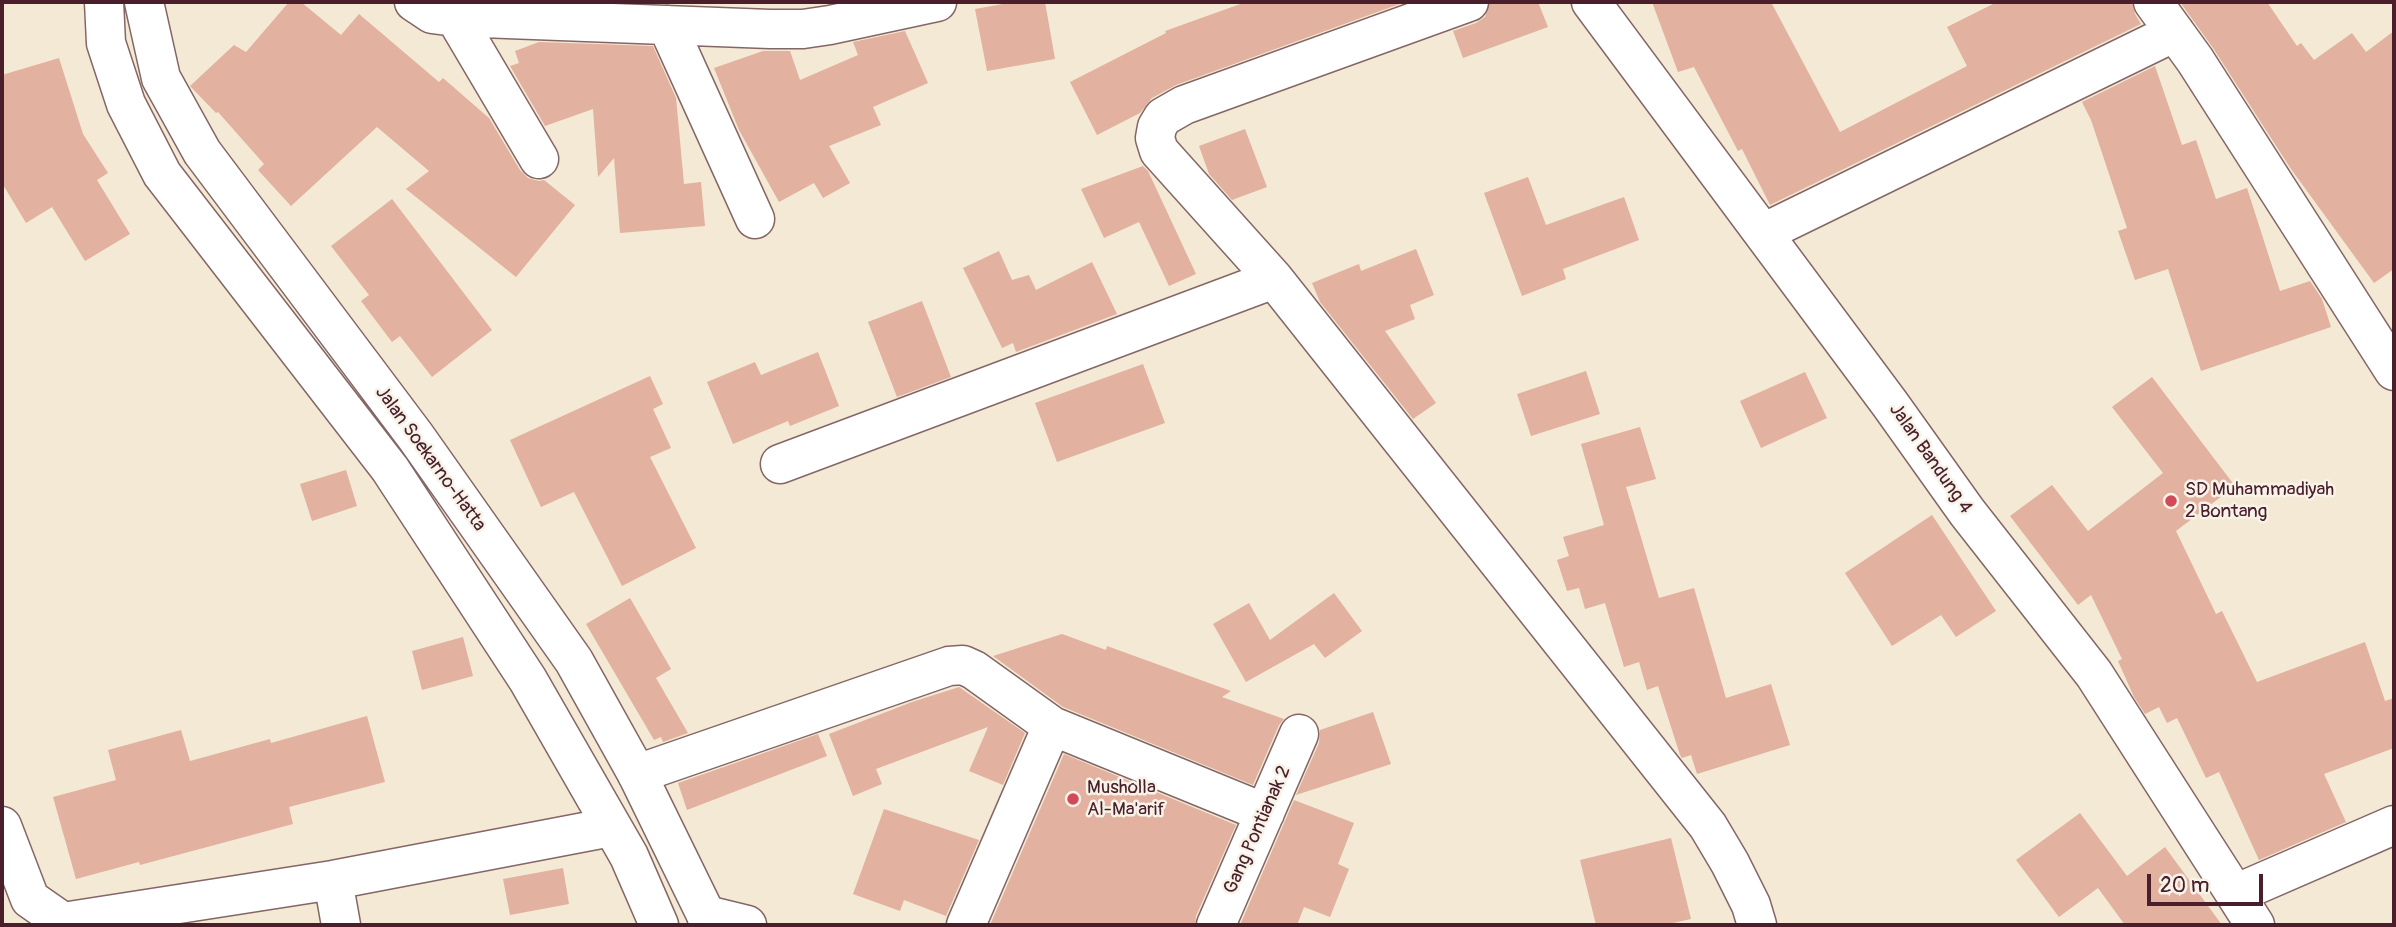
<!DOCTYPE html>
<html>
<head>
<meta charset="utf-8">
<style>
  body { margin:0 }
  #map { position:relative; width:2396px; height:927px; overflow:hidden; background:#f3e9d4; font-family:Pangolin,sans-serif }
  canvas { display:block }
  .frame { position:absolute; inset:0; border:4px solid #4a1f2b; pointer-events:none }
  .scale { position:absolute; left:2147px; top:874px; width:116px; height:32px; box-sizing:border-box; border:4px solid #4a1f2b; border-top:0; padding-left:9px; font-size:21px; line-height:24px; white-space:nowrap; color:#4a1f2b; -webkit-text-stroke:5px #f7f3e8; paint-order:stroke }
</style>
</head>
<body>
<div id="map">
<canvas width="2396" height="927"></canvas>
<div class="frame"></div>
<div class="scale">20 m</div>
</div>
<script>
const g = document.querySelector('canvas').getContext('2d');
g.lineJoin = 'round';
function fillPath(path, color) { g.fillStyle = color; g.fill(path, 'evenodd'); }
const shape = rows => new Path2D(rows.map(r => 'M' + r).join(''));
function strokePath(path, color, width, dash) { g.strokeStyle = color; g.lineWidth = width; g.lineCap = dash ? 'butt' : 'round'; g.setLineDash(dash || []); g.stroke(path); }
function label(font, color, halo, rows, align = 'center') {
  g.font = font + ' Pangolin,sans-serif'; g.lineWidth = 5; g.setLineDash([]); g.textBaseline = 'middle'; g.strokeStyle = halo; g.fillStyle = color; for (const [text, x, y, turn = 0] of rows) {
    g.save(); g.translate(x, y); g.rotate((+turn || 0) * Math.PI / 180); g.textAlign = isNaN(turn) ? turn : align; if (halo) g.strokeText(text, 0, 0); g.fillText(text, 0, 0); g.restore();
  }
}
const building = shape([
  [289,2,301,2,341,35,359,14,439,82,443,78,489,118,520,170,528,178,539,181,544,180,575,205,516,277,406,189,429,171,377,127,291,206,258,170,264,164,218,112,216,113,190,86,234,45,246,52],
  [1014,2,1045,2,1055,59,987,71,975,9],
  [1246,2,1405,2,1176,85,1152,98,1140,113,1097,135,1070,82,1166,33,1165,31],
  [1490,2,1538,2,1548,27,1463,58,1453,31,1476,23,1485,17],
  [1652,2,1771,2,1840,132,1967,66,1947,27,1997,2,2132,2,2135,14,2141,24,1770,205,1742,149,1738,151,1694,67,1678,72],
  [2180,2,2267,2,2297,46,2301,43,2314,60,2352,33,2366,52,2394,31,2394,269,2374,283,2291,169,2213,48],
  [905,31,928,83,873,107,881,125,829,146,850,183,823,198,814,183,779,202,739,130,714,68,763,51,790,51,800,80,858,55,853,42],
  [539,42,653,46,676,98,684,184,701,182,705,226,620,233,614,158,598,177,593,109,545,126,510,66,519,63,515,51],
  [59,58,83,134,108,173,97,180,130,234,85,261,52,207,26,223,2,183,2,75],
  [2155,66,2182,145,2196,140,2216,199,2247,188,2280,291,2310,281,2322,299,2331,327,2201,371,2168,269,2135,280,2118,231,2127,228,2091,120,2082,102],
  [1245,129,1267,187,1232,200,1209,174,1199,146],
  [1143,166,1148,171,1196,274,1169,286,1139,222,1104,238,1081,189],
  [1528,177,1546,225,1624,197,1639,240,1563,269,1566,279,1522,296,1484,193],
  [392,199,492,330,432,377,400,336,392,342,361,301,369,295,331,246],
  [1416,249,1434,295,1410,305,1415,319,1385,331,1436,403,1413,419,1320,302,1312,283,1359,264,1361,271],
  [999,251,1012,280,1029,275,1036,290,1092,262,1117,314,1016,352,1013,343,1002,348,963,268],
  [922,301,951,377,897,397,868,322],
  [818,352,839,406,790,426,788,421,733,444,707,382,755,362,761,375],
  [1143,364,1165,423,1057,462,1035,403],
  [1586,371,1600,414,1531,436,1517,394],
  [1805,372,1827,418,1761,448,1740,401],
  [650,376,663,404,653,409,671,448,650,457,696,548,622,586,574,492,541,507,510,440],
  [2152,377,2235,486,2176,531,2216,614,2222,611,2257,682,2365,642,2385,701,2394,698,2394,748,2324,774,2346,822,2259,860,2219,772,2206,778,2177,718,2167,723,2159,707,2145,714,2134,697,2118,661,2122,659,2091,595,2078,605,2010,516,2052,485,2088,531,2163,473,2112,407],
  [1640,427,1656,479,1626,487,1659,598,1694,588,1726,698,1771,684,1790,745,1697,774,1691,755,1682,758,1680,755,1658,686,1647,690,1639,662,1624,667,1605,603,1585,609,1579,588,1567,591,1557,560,1569,556,1563,537,1604,525,1581,444],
  [346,470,357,506,312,521,300,484],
  [1932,515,1996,611,1956,637,1941,615,1892,646,1845,573],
  [1334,593,1362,631,1325,658,1314,644,1246,682,1213,624,1249,603,1270,640],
  [630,598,671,669,656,678,688,733,663,742,661,737,654,740,586,624],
  [1062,634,1106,650,1107,646,1231,691,1222,697,1284,719,1279,725,1253,785,1063,707,993,656],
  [463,637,473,676,422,690,412,651],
  [959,687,1025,733,1003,785,969,771,988,727,876,769,882,784,853,796,829,734,912,702],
  [1373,712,1391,764,1296,795,1319,743,1320,730],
  [367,716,385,782,289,807,293,824,140,865,139,862,76,879,53,797,116,780,108,750,181,730,190,761,270,739,271,743],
  [818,734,827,756,687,810,678,783],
  [1064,754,1236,825,1196,916,1195,925,990,925],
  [1294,800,1354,823,1338,864,1349,869,1330,917,1304,907,1297,925,1240,925],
  [884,809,979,840,946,916,904,900,900,911,853,894],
  [2080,813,2127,876,2165,847,2222,925,2125,925,2098,888,2059,917,2016,860],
  [1671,838,1691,919,1664,925,1596,925,1580,860],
  [563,868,569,904,510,915,503,879]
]);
const minor = shape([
  [414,2,432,14,455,17,770,29,803,29,830,25,937,2],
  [1469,2,1184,105,1163,117,1157,127,1155,138,1159,151,1274,279,1708,826,1730,863,1751,905,1757,925],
  [1591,2,1890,404,1967,512,2094,674,2255,925],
  [2153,2,2195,60,2394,371],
  [455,17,539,159],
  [667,25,755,219],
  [1763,233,2175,32],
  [780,464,1274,279],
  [637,774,949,666,963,665,974,670,1052,726,1265,813],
  [2,826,30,899,63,922],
  [333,880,341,925],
  [2235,894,2394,825],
  [706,915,747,925],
  [62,925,63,922,333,880,611,827],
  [966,925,1052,726],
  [1216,925,1299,734]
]);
const major = shape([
  [104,2,106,43,126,104,162,174,390,469,528,680,629,856,659,925],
  [144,2,161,78,202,152,416,437,574,661,637,774,711,925]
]);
const markers = [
  [2171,501,7,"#d1495b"],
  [1073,799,7,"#d1495b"]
];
const streetNames = [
  ["Jalan Soekarno-Hatta",430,459,54],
  ["Jalan Bandung 4",1930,459,55],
  ["Gang Pontianak 2",1258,830,-66]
];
const poiNames = [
  ["SD Muhammadiyah",2185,490],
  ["2 Bontang",2185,512],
  ["Musholla",1087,788],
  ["Al-Ma'arif",1087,810]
];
fillPath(building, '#e2b19f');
strokePath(minor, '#856666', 41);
strokePath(major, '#856666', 41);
strokePath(minor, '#fff', 38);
strokePath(major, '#fff', 38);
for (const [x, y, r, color] of markers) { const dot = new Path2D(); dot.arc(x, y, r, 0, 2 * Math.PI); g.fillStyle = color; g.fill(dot); strokePath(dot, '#f7f3e8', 2.5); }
label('19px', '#4a1f2b', '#f7f3e8', streetNames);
label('19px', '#4a1f2b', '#f7f3e8', poiNames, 'left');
</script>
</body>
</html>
